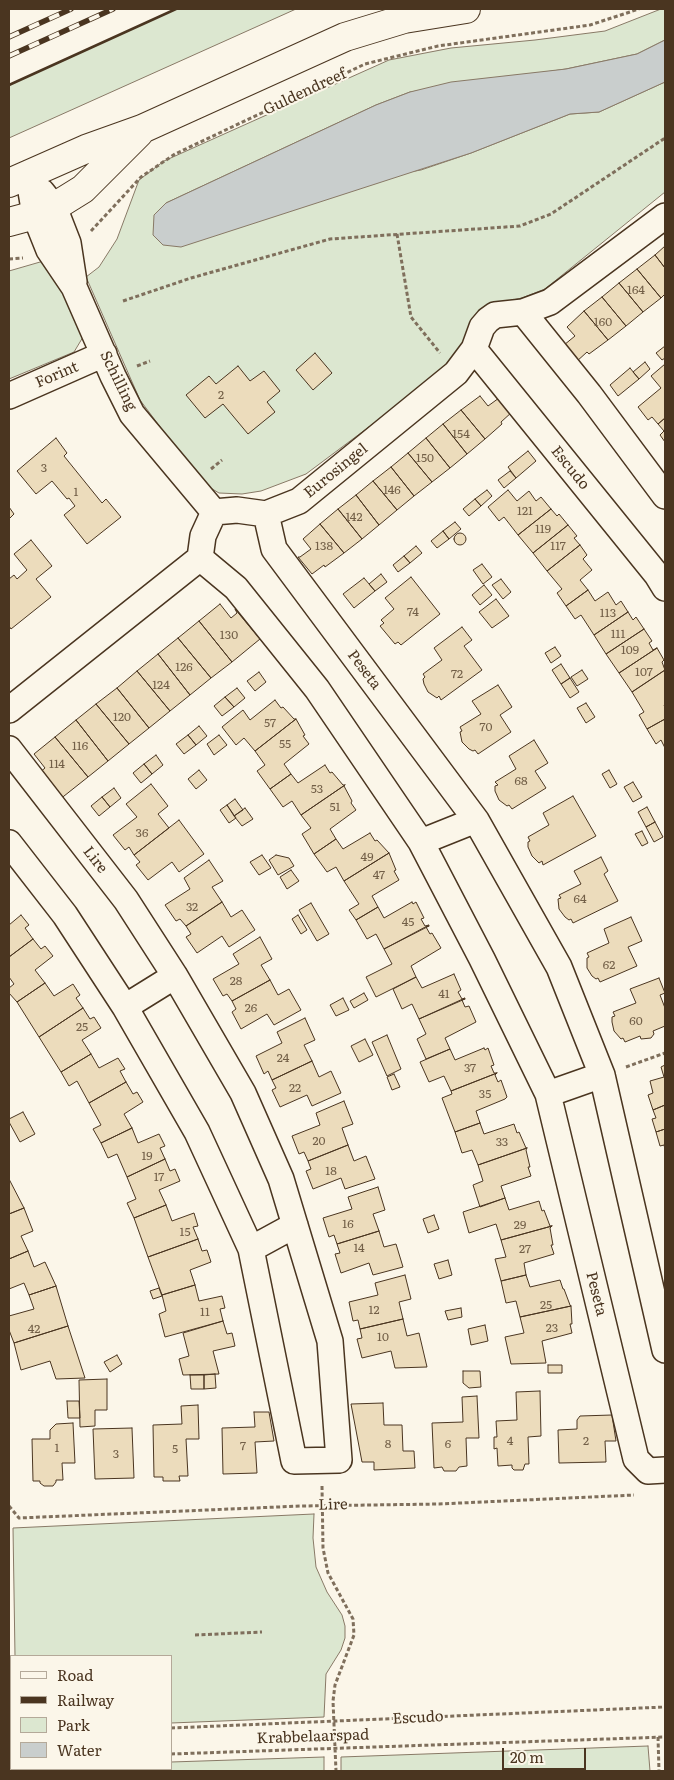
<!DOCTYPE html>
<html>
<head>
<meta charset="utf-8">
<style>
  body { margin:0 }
  #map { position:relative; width:674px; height:1780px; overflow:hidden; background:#fbf6e9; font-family:Literata,serif }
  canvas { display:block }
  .frame { position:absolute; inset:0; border:10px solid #4a3520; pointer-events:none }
  .legend { position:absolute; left:10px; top:1655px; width:162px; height:115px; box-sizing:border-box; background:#fbf6e9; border:1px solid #b4a999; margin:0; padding:6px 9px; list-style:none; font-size:15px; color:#4a3520 }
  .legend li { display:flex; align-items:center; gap:10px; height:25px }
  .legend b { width:25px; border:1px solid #b4a999 }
  .scale { position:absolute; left:502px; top:1748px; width:84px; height:22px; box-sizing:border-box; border:2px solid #4a3520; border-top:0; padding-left:6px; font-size:15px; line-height:18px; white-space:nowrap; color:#4a3520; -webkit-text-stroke:4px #fbf6e9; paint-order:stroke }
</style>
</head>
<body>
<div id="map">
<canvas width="674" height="1780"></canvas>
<div class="frame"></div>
<ul class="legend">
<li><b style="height:6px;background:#fbf6e9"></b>Road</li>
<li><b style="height:6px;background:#4a3520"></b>Railway</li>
<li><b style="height:14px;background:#dce7d0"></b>Park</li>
<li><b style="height:14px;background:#c9cecd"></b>Water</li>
</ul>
<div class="scale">20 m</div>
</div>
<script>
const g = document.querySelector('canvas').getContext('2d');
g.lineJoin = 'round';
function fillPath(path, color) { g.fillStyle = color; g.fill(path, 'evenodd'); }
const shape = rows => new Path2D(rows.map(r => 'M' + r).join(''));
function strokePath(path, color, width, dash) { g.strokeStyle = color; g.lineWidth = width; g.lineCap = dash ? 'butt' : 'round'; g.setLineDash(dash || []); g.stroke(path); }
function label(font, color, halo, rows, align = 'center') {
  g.font = font + ' Literata,serif'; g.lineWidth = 4; g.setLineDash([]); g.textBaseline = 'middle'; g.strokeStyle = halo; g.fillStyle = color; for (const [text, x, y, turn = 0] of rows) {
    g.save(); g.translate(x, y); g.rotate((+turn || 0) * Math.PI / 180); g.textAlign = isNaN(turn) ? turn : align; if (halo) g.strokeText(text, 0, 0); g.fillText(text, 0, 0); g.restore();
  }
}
const green = shape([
  [176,9,296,9,9,138,9,85,176,9],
  [661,9,665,9,665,40,637,54,566,69,410,92,376,105,166,203,155,215,421,170,471,153,570,114,599,112,665,82,665,192,545,289,522,298,485,306,472,318,464,344,445,370,306,474,261,491,242,494,219,493,202,483,140,400,86,277,99,267,117,239,139,180,164,161,389,60,451,48,535,40,605,31,661,9],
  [47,260,82,322,83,337,74,352,9,379,9,271,47,260],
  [314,1514,313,1538,316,1567,327,1592,342,1615,345,1626,345,1638,341,1650,326,1674,324,1717,171,1723,171,1656,15,1656,13,1528,314,1514],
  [648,1746,650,1771,341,1771,341,1757,648,1746],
  [324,1757,324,1771,16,1771,16,1769,171,1769,171,1762,324,1757]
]);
const water = shape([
  [665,40,665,82,599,112,570,114,471,153,181,247,163,245,153,235,154,215,166,203,376,105,410,92,451,82,566,69,637,54,665,40]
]);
const building = shape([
  [665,246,665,268,655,255,665,246],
  [655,255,665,268,665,294,661,298,637,269,655,255],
  [637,269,661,298,643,312,619,283,637,269],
  [619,283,643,312,626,326,602,297,619,283],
  [602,297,626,326,608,340,584,311,602,297],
  [584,311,608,340,589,354,587,352,576,362,564,345,575,336,567,327,584,311],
  [665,346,665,358,662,360,656,353,665,346],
  [315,353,332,373,313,390,296,370,315,353],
  [645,362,650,369,639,379,633,372,645,362],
  [665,364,665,418,658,424,652,417,648,420,638,407,661,388,651,376,665,364],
  [238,366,250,381,264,371,280,391,267,402,275,412,248,434,223,404,205,418,186,395,209,376,216,384,238,366],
  [630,368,639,379,618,396,610,385,630,368],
  [480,396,488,406,499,398,512,412,501,422,502,424,485,439,461,410,480,396],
  [461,410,485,439,467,454,443,424,461,410],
  [665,418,665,442,660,435,664,431,658,424,665,418],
  [443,424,467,454,450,468,426,438,443,424],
  [56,438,67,453,64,456,102,503,106,499,121,517,87,544,64,515,75,506,69,498,67,499,52,481,36,494,17,471,56,438],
  [426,438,450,468,432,482,408,453,426,438],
  [528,451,536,461,516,478,508,467,528,451],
  [408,453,432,482,414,496,391,467,408,453],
  [391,467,414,496,397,510,373,481,391,467],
  [510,471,516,478,504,488,498,480,510,471],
  [373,481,397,510,379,525,356,495,373,481],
  [487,490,492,496,481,506,475,499,487,490],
  [508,490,517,501,529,491,536,501,541,497,551,509,518,535,504,517,499,521,488,507,508,490],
  [356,495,379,525,362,539,338,509,356,495],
  [475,499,481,506,469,516,463,509,475,499],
  [9,507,14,514,9,519,9,507],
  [338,509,362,539,344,553,320,524,338,509],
  [551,509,557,516,559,514,568,525,533,553,518,535,551,509],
  [455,522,461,529,449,539,443,531,455,522],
  [320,524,344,553,325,567,324,565,312,574,298,557,300,557,311,549,303,539,320,524],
  [568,525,577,536,574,538,580,545,547,571,533,553,568,525],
  [443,531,449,539,437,548,431,541,443,531],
  '454 539a6 6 0 1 1 12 0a6 6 0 1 1-12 0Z',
  [31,540,52,566,36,579,51,597,11,629,9,626,9,579,14,575,17,579,27,570,14,554,31,540],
  [580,545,587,555,583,559,592,570,580,580,588,590,566,606,557,593,562,589,547,571,580,545],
  [416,546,422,553,410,563,404,556,416,546],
  [404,556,410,563,398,572,393,565,404,556],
  [482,564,492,577,483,584,473,570,482,564],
  [381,574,387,582,375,591,369,584,381,574],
  [411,577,440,614,401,645,398,642,395,644,380,626,384,623,381,620,394,609,385,598,411,577],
  [364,578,375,591,354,608,343,594,364,578],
  [501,579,511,592,503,599,492,585,501,579],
  [484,585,492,595,480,605,472,595,484,585],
  [588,590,595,601,608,592,616,605,621,601,628,612,594,635,581,615,575,619,566,606,588,590],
  [496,599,509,616,492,628,479,612,496,599],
  [220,604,231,618,237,613,235,609,260,639,232,662,199,621,220,604],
  [628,612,633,620,636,617,644,629,606,654,594,635,628,612],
  [199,621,232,662,211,678,178,638,199,621],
  [462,627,472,640,464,646,482,670,441,700,439,696,437,698,428,692,424,684,423,679,425,677,423,674,442,660,434,648,462,627],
  [644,629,652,641,649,643,653,650,657,648,619,673,606,654,644,629],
  [178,638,211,678,190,695,158,654,178,638],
  [555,647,561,656,551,663,545,653,555,647],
  [657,648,664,660,662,662,665,670,632,692,619,673,657,648],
  [158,654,190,695,170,711,137,671,158,654],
  [561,664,570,678,561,684,552,670,561,664],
  [582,670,588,679,577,686,571,677,582,670],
  [665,670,665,704,664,705,665,707,665,719,647,729,639,715,644,712,632,692,665,670],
  [137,671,170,711,149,728,117,688,137,671],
  [259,672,266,682,255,691,247,681,259,672],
  [570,678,579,692,570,698,561,684,570,678],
  [498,685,512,707,500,715,511,732,478,754,475,750,473,751,469,749,462,742,460,732,462,731,460,727,481,714,472,701,498,685],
  [117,688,149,728,129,744,96,704,117,688],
  [237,688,245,698,234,707,225,697,237,688],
  [225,697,234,707,222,716,214,706,225,697],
  [275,700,281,708,283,707,294,719,296,719,255,751,244,738,236,745,222,727,243,710,250,720,275,700],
  [586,703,595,717,586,723,577,708,586,703],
  [96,704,129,744,108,761,76,720,96,704],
  [296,719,305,735,303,736,309,744,284,764,291,774,270,789,257,771,265,765,255,751,296,719],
  [665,719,665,748,661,740,656,744,647,729,665,719],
  [76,720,108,761,88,777,55,737,76,720],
  [199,726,207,736,196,745,188,735,199,726],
  [188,735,196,745,184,754,176,744,188,735],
  [219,735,227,745,214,755,207,744,219,735],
  [55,737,88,777,59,800,39,773,45,768,34,754,55,737],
  [534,740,548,763,535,771,546,788,512,809,509,805,507,806,499,800,495,791,495,786,498,785,495,782,516,769,509,756,534,740],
  [156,755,163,765,152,774,144,764,156,755],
  [144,764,152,774,141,783,133,773,144,764],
  [325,765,330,773,332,772,343,785,345,785,301,815,292,801,283,807,270,789,291,774,298,783,325,765],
  [199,770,207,780,196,789,188,779,199,770],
  [609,770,617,784,610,788,602,774,609,770],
  [633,782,642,797,633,802,624,787,633,782],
  [151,784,168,806,158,814,169,828,134,855,129,847,125,850,113,835,137,817,126,804,151,784],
  [345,785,344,786,352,801,351,803,356,810,330,829,336,839,314,854,302,834,311,828,301,815,345,785],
  [114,788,121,798,110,807,102,797,114,788],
  [573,796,596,836,543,865,542,861,539,863,532,856,528,847,528,842,530,841,528,837,549,825,543,813,573,796],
  [102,797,110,807,99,816,91,806,102,797],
  [235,799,243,810,234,816,227,805,235,799],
  [227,805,236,818,229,823,220,810,227,805],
  [647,807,655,822,646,827,638,812,647,807],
  [245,808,253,819,242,826,234,816,245,808],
  [179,820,204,854,179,872,172,862,148,880,136,865,140,862,134,855,179,820],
  [655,822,663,837,654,842,646,827,655,822],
  [642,831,648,843,642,846,635,834,642,831],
  [370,833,375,841,377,840,389,853,344,881,336,867,327,872,314,854,336,839,343,849,370,833],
  [389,853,396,870,394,871,399,880,372,896,378,907,356,920,349,910,359,904,344,881,389,853],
  [262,855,271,868,259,875,250,862,262,855],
  [276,855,289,858,294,866,278,875,269,860,276,855],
  [601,857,608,871,604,874,618,901,573,923,571,919,569,920,565,917,559,909,558,899,561,898,559,895,581,884,574,871,601,857],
  [209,860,223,881,212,887,222,902,186,926,180,919,176,921,165,905,190,889,184,878,209,860],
  [291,870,299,881,287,889,280,877,291,870],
  [222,902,231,917,242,910,255,930,229,947,222,936,197,953,186,937,191,934,186,926,222,902],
  [412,902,413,904,416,902,424,918,421,919,425,926,429,925,384,949,376,934,367,939,356,920,378,907,384,918,412,902],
  [311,903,329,934,317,941,299,910,311,903],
  [21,915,29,925,25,928,33,939,9,957,9,925,21,915],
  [298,915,307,930,301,934,292,919,298,915],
  [631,917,642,941,628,947,637,966,600,982,598,978,596,979,592,976,587,968,587,958,589,957,587,953,609,943,604,929,631,917],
  [429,926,426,927,430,934,432,933,441,948,411,966,416,977,376,997,366,977,392,964,384,949,429,926],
  [260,937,272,959,261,965,270,980,232,1001,227,994,223,996,213,979,239,964,233,954,260,937],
  [33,939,41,949,45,946,53,956,35,970,45,983,17,1002,9,993,9,988,14,984,9,977,9,957,33,939],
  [454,974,461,990,458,992,462,999,465,998,419,1019,412,1004,402,1009,393,989,416,977,422,988,454,974],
  [659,978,665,993,660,995,665,1008,665,1026,653,1031,654,1034,651,1038,641,1039,640,1036,625,1042,623,1038,621,1039,614,1031,612,1022,612,1017,615,1016,613,1012,636,1003,630,989,659,978],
  [270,980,278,995,289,989,301,1010,274,1025,267,1014,241,1029,232,1012,236,1009,232,1001,270,980],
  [45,983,54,996,73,984,80,995,76,998,83,1008,39,1037,17,1002,45,983],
  [364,993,368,1000,354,1008,350,1001,364,993],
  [343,998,349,1010,336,1016,330,1005,343,998],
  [465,999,462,1000,465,1007,469,1006,476,1022,445,1038,450,1049,426,1059,417,1039,426,1034,419,1019,465,999],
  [83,1008,90,1019,94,1017,101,1028,82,1040,91,1054,61,1072,39,1037,83,1008],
  [305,1018,315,1040,304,1045,312,1061,272,1080,268,1071,264,1074,256,1056,282,1043,277,1032,305,1018],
  [387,1035,401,1069,387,1076,372,1042,387,1035],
  [365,1039,373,1055,359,1062,351,1046,365,1039],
  [484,1048,485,1050,488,1048,494,1065,491,1066,494,1073,497,1073,451,1091,444,1076,429,1082,420,1062,450,1049,455,1060,484,1048],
  [91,1054,99,1068,118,1058,125,1069,120,1071,126,1082,89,1103,77,1081,69,1086,61,1072,91,1054],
  [312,1061,319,1077,331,1071,341,1093,312,1106,307,1095,280,1107,272,1090,276,1088,272,1080,312,1061],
  [665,1065,665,1105,653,1110,648,1095,653,1093,650,1081,664,1077,661,1067,665,1065],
  [497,1073,495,1075,498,1082,501,1080,507,1097,505,1099,476,1111,480,1123,455,1132,442,1098,452,1094,451,1091,497,1073],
  [394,1074,400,1087,392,1090,387,1077,394,1074],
  [126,1082,133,1094,137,1092,143,1102,124,1114,132,1128,101,1143,93,1129,101,1125,89,1103,126,1082],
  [344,1101,353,1124,342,1128,348,1145,308,1161,304,1152,299,1154,292,1136,320,1125,316,1113,344,1101],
  [665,1105,665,1129,656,1132,652,1119,656,1118,653,1110,665,1105],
  [23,1112,35,1134,20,1142,9,1122,9,1119,23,1112],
  [480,1123,484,1134,514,1124,517,1133,519,1132,526,1148,527,1148,478,1165,472,1150,462,1153,455,1132,480,1123],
  [132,1128,138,1143,159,1134,165,1146,160,1148,165,1159,127,1177,117,1154,108,1158,101,1143,132,1128],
  [665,1129,665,1149,664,1145,660,1146,656,1132,665,1129],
  [348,1145,354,1161,366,1156,375,1179,345,1189,341,1178,313,1189,306,1171,311,1169,308,1161,348,1145],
  [527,1148,526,1150,530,1167,528,1167,531,1176,501,1186,505,1198,480,1207,473,1185,483,1181,478,1165,527,1148],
  [165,1159,170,1171,175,1169,180,1181,159,1190,166,1205,134,1218,127,1203,136,1199,127,1177,165,1159],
  [9,1179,24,1208,9,1214,9,1179],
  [378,1187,385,1210,373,1214,379,1231,337,1244,334,1235,329,1237,323,1218,352,1209,348,1197,378,1187],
  [505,1198,509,1210,539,1201,542,1211,544,1210,550,1226,552,1226,501,1240,496,1224,469,1233,463,1212,505,1198],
  [166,1205,172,1221,194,1213,198,1226,193,1227,198,1239,148,1257,134,1218,166,1205],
  [24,1208,33,1231,21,1236,28,1251,9,1259,9,1214,24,1208],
  [434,1215,439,1229,428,1233,423,1219,434,1215],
  [552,1226,550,1228,553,1245,551,1245,554,1254,524,1263,526,1275,501,1281,495,1259,506,1257,501,1240,552,1226],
  [379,1231,384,1247,396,1244,403,1267,373,1275,369,1263,341,1273,335,1254,340,1253,337,1244,379,1231],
  [198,1239,202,1251,207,1250,211,1262,190,1270,195,1285,162,1295,148,1257,198,1239],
  [28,1251,34,1267,45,1262,56,1286,29,1295,24,1283,9,1289,9,1259,28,1251],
  [448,1260,452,1275,439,1279,434,1264,448,1260],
  [405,1275,411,1299,399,1302,403,1319,360,1329,358,1320,353,1321,349,1302,378,1295,375,1283,405,1275],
  [526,1275,530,1287,560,1280,563,1289,564,1289,570,1305,571,1306,520,1317,516,1301,506,1303,501,1281,526,1275],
  [195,1285,199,1301,222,1296,225,1308,220,1309,223,1321,165,1337,159,1314,166,1311,162,1295,195,1285],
  [56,1286,68,1326,14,1343,9,1330,9,1316,34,1309,29,1295,56,1286],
  [159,1288,162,1296,153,1299,150,1291,159,1288],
  [571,1306,572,1324,570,1324,572,1333,542,1341,546,1363,511,1364,505,1337,524,1333,520,1317,571,1306],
  [461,1308,462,1317,448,1320,445,1311,461,1308],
  [403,1319,407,1336,419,1333,427,1367,395,1368,391,1351,362,1358,357,1339,362,1338,360,1329,403,1319],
  [223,1321,227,1334,232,1333,235,1346,213,1351,219,1374,183,1375,179,1359,189,1356,183,1333,223,1321],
  [485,1325,488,1341,471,1345,468,1329,485,1325],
  [68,1326,85,1378,56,1379,50,1361,21,1370,14,1343,68,1326],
  [117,1355,122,1364,110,1372,104,1362,117,1355],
  [548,1365,562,1365,562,1373,548,1373,548,1365],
  [463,1371,480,1371,481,1387,469,1388,463,1383,463,1371],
  [215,1374,216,1388,204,1389,204,1375,215,1374],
  [190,1375,204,1375,204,1389,191,1389,190,1375],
  [107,1379,107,1410,95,1410,95,1426,80,1427,79,1380,107,1379],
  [540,1391,541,1436,528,1437,529,1464,525,1464,523,1470,514,1470,512,1468,512,1465,498,1466,497,1448,494,1449,494,1437,497,1437,496,1421,517,1420,516,1392,540,1391],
  [477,1396,479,1438,466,1438,467,1466,459,1467,456,1471,444,1471,442,1467,434,1468,432,1423,463,1422,462,1397,477,1396],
  [67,1401,79,1401,80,1418,68,1418,67,1401],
  [383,1403,384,1425,402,1425,403,1451,414,1451,415,1468,374,1470,374,1462,362,1462,351,1404,383,1403],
  [198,1405,199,1439,186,1439,188,1476,179,1476,180,1481,163,1481,163,1477,154,1477,153,1425,182,1424,181,1406,198,1405],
  [254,1412,269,1412,274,1441,255,1442,257,1473,223,1474,222,1428,255,1427,254,1412],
  [612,1415,616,1441,605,1441,606,1462,559,1463,558,1430,577,1429,577,1420,580,1416,612,1415],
  [73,1423,75,1463,62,1463,63,1480,56,1480,56,1482,53,1486,44,1486,40,1483,40,1481,33,1481,32,1439,50,1439,50,1430,56,1424,73,1423],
  [132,1428,134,1478,95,1479,93,1429,132,1428]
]);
const path = shape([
  [91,231,141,177,175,154,365,64,438,46,590,25,639,9],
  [397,234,411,317,440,353],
  [9,259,23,258],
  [123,301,191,278,330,239,520,226,551,214,665,138],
  [137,366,150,361],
  [211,469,222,460],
  [626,1067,665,1053],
  [322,1486,323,1548,328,1573,353,1619,354,1635,335,1685,333,1701,336,1771],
  [9,1506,19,1518,301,1506,439,1504,634,1495],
  [195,1635,262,1632],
  [171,1728,665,1707],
  [9,1734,11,1734],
  [658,1737,659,1771],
  [171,1754,665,1737],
  [9,1759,11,1759]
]);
const street = shape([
  [28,174,35,215,49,250,74,287,113,376,132,414,214,512],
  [42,192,54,207,68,243,74,282],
  [523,312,589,394,665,496],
  [474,349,657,575,665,588],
  [9,396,104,354],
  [266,514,274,549,476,820,559,967,602,1075,665,1350],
  [200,558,236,588,317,689,421,842,482,959,548,1094,636,1459,648,1471,665,1470],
  [9,710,200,558,203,536,214,512,237,510,266,514,299,501,456,373,474,349,482,327,488,320,495,315,523,312,550,302,665,216],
  [9,749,126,900,175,976,243,1093,281,1179,330,1341,339,1460,294,1461,251,1249,197,1132,125,1007,65,915,9,843],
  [421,842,476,820],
  [125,1007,175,976],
  [548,1094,602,1075],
  [251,1249,295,1225]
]);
const secondary = shape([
  [9,183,86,149,142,129,345,37,404,19,466,9],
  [9,222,35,215,54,207,83,189,139,133]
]);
const rail = shape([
  [9,37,71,9],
  [9,56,113,9]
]);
const wall = shape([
  [9,85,176,9]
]);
const numberNames = [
  ["164",636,290],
  ["160",603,322],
  ["2",221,395],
  ["154",461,434],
  ["150",425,458],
  ["3",44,468],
  ["146",392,490],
  ["1",76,492],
  ["121",525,511],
  ["142",354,517],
  ["119",543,529],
  ["138",324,546],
  ["117",558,546],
  ["74",413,612],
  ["113",608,613],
  ["111",618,634],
  ["130",229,635],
  ["109",630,650],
  ["126",184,667],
  ["107",644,672],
  ["72",457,674],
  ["124",161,685],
  ["120",122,717],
  ["57",270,723],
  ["70",486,727],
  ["55",285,744],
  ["116",80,746],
  ["114",57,764],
  ["68",521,781],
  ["53",317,789],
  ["51",335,807],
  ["36",142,833],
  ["49",367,857],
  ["47",379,875],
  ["64",580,899],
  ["32",192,907],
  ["45",408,922],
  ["62",609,965],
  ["28",236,981],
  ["41",444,994],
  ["26",251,1008],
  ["60",636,1021],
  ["25",82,1027],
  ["24",283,1058],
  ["37",470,1068],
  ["22",295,1088],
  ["35",485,1094],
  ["20",319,1141],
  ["33",502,1142],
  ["19",147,1156],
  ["18",331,1171],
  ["17",159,1177],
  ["16",348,1224],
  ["29",520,1225],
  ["15",185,1232],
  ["14",359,1248],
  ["27",525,1249],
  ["25",546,1305],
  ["12",374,1310],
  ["11",205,1312],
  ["23",552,1328],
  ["42",34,1329],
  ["10",383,1337],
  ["4",510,1441],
  ["2",586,1441],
  ["8",388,1444],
  ["6",448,1444],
  ["7",243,1446],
  ["1",57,1448],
  ["5",175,1449],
  ["3",116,1454]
];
const streetNames = [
  ["Guldendreef",305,92,-25],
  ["Forint",57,375,-23],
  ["Schilling",118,381,64],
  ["Escudo",570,468,51],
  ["Eurosingel",336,471,-39],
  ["Peseta",364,670,53],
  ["Lire",95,860,52],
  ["Peseta",596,1294,76],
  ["Lire",333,1505,-1],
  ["Escudo",418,1718,-3],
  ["Krabbelaarspad",313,1737,-2]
];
fillPath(green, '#dce7d0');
strokePath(green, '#887966', 1);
fillPath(water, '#c9cecd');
strokePath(water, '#887966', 1);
fillPath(building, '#ecdcbc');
strokePath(building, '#4a3520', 1);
strokePath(street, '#4a3520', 28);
strokePath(secondary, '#4a3520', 30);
strokePath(path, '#7f6f5c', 3, [4, 2.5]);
strokePath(street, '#fbf6e9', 25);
strokePath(secondary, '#fbf6e9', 28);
strokePath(rail, '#4a3520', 5.5);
strokePath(rail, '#fbf6e9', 4, [11]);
strokePath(wall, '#4a3520', 2.5);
label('12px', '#725f47', null, numberNames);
label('15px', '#4a3520', '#fbf6e9', streetNames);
</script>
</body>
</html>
